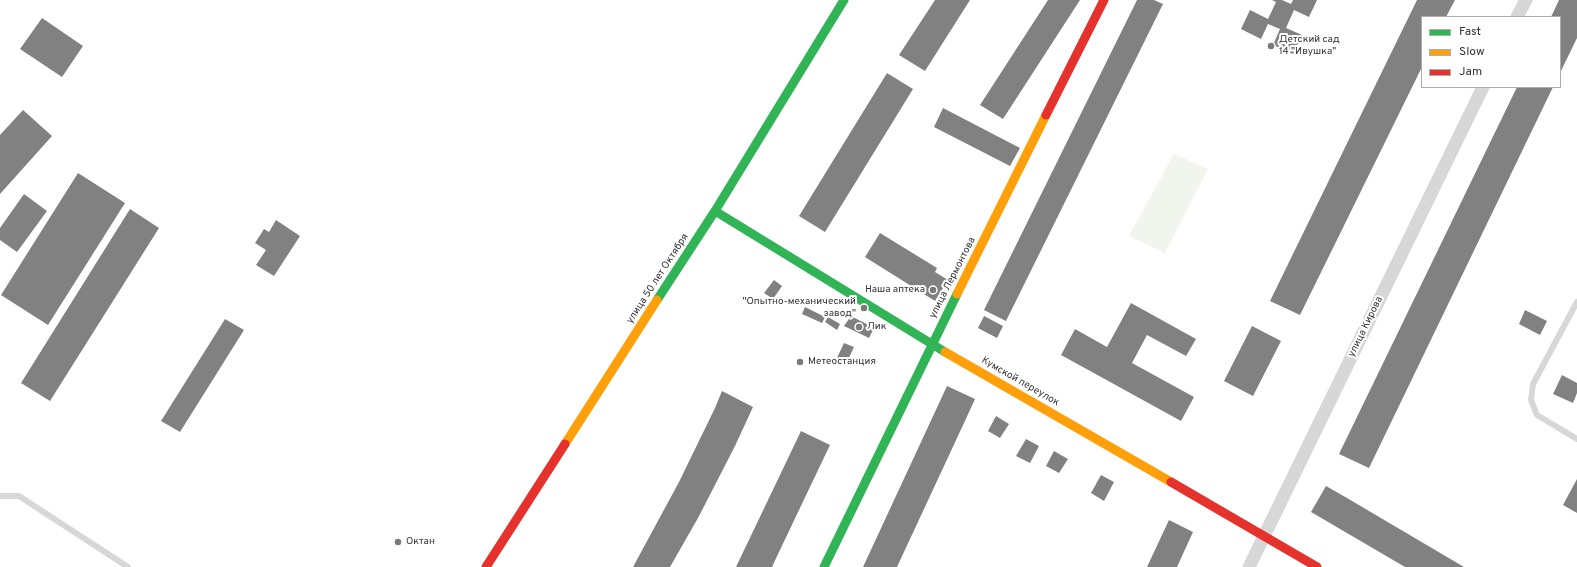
<!DOCTYPE html>
<html>
<head>
<meta charset="utf-8">
<style>
  body { margin:0 }
  #map { position:relative; width:1577px; height:567px; overflow:hidden; background:#fff; font-family:Overpass,sans-serif }
  canvas { display:block }
  .legend { position:absolute; left:1421px; top:16px; width:140px; height:72px; box-sizing:border-box; background:#fff; border:1px solid #adadad; margin:0; padding:5px 7px; list-style:none; font-size:12px; color:#333 }
  .legend li { display:flex; align-items:center; gap:8px; height:20px }
  .legend b { width:20px; border:1px solid #adadad }
</style>
</head>
<body>
<div id="map">
<canvas width="1577" height="567"></canvas>
<ul class="legend">
<li><b style="height:5px;background:#30b455"></b>Fast</li>
<li><b style="height:5px;background:#ff9f0a"></b>Slow</li>
<li><b style="height:5px;background:#e5322d"></b>Jam</li>
</ul>
</div>
<script>
const g = document.querySelector('canvas').getContext('2d');
g.lineJoin = 'round';
function fillPath(path, color) { g.fillStyle = color; g.fill(path, 'evenodd'); }
const shape = rows => new Path2D(rows.map(r => 'M' + r).join(''));
function strokePath(path, color, width, dash) { g.strokeStyle = color; g.lineWidth = width; g.lineCap = dash ? 'butt' : 'round'; g.setLineDash(dash || []); g.stroke(path); }
function label(font, color, halo, rows, align = 'center') {
  g.font = font + ' Overpass,sans-serif'; g.lineWidth = 4; g.setLineDash([]); g.textBaseline = 'middle'; g.strokeStyle = halo; g.fillStyle = color; for (const [text, x, y, turn = 0] of rows) {
    g.save(); g.translate(x, y); g.rotate((+turn || 0) * Math.PI / 180); g.textAlign = isNaN(turn) ? turn : align; if (halo) g.strokeText(text, 0, 0); g.fillText(text, 0, 0); g.restore();
  }
}
const green = shape([
  [1174,154,1208,169,1165,253,1129,236]
]);
const building = shape([
  [935,0,970,0,925,71,899,55],
  [1048,0,1080,0,1003,119,980,105],
  [1137,0,1154,0,1163,4,1006,321,984,310],
  [1272,0,1282,0,1291,4,1293,0,1317,0,1309,17,1294,10,1286,28,1302,35,1293,54,1273,45,1280,29,1268,24,1261,39,1241,29,1250,10,1268,19,1276,2],
  [1417,0,1455,0,1446,17,1422,17,1422,67,1300,315,1270,301],
  [1559,0,1577,0,1577,38,1560,73,1560,17,1551,17],
  [42,18,83,46,62,77,20,49],
  [887,73,913,89,825,232,799,216],
  [1517,87,1553,87,1369,468,1339,454],
  [943,108,1020,148,1010,166,934,127],
  [23,110,52,136,0,194,0,135],
  [78,173,125,203,48,325,1,295],
  [24,194,47,211,17,252,0,240,0,228],
  [130,209,159,228,50,401,21,383],
  [276,220,300,236,274,276,256,265,266,250,255,243,264,229,269,232],
  [880,233,937,268,935,272,948,280,935,301,865,257],
  [774,280,782,286,773,299,764,293],
  [1131,303,1196,339,1186,356,1147,335,1132,363,1194,397,1181,421,1061,355,1075,329,1107,347],
  [805,307,825,317,822,323,802,314],
  [1525,310,1547,321,1540,335,1519,324],
  [851,316,874,328,869,338,844,326],
  [984,316,1003,326,997,338,978,328],
  [828,317,840,324,837,330,825,322],
  [225,319,244,330,180,432,161,421],
  [1252,326,1281,341,1253,396,1224,381],
  [844,343,854,347,847,362,837,358],
  [1562,375,1577,383,1577,393,1573,403,1553,394],
  [947,386,975,399,964,423,897,567,863,567],
  [722,391,753,407,735,446,698,518,670,567,633,567,679,482,715,408],
  [996,416,1009,424,1000,438,988,431],
  [801,431,830,445,779,552,772,567,736,567],
  [1026,439,1039,446,1030,463,1016,456],
  [1054,451,1068,459,1059,473,1046,466],
  [1101,475,1114,482,1104,501,1091,493],
  [1577,479,1577,513,1563,505],
  [1326,486,1347,498,1464,567,1405,567,1311,512],
  [1169,520,1193,532,1177,567,1147,567]
]);
const lane = shape([
  [1577,302,1533,384,1531,400,1537,415,1577,439],
  [0,496,19,496,128,567]
]);
const street = shape([
  [1517,17,1526,0],
  [1249,567,1483,87]
]);
const fast = shape([
  [715,211,945,352],
  [657,300,715,211,844,0],
  [824,567,957,294]
]);
const slow = shape([
  [957,294,1046,115],
  [945,352,1171,482],
  [565,444,657,300]
]);
const jam = shape([
  [1046,115,1104,0],
  [1171,482,1317,567],
  [486,567,565,444]
]);
const markers = [
  [1271,46,4,"#7a7a7a"],
  [933,290,4,"#7a7a7a"],
  [864,308,4,"#7a7a7a"],
  [859,327,4,"#7a7a7a"],
  [800,362,4,"#7a7a7a"],
  [398,542,4,"#7a7a7a"]
];
const poiNames = [
  ["Детский сад",1279,40],
  ["14 \"Ивушка\"",1279,52],
  ["Наша аптека",925,290,"right"],
  ["\"Опытно-механический",856,302,"right"],
  ["завод\"",856,314,"right"],
  ["Лик",867,327],
  ["Метеостанция",808,362],
  ["Октан",406,542]
];
const streetNames = [
  ["улица Лермонтова",953,278,-63],
  ["улица 50 лет Октября",658,279,-57],
  ["улица Кирова",1366,327,-64],
  ["Кумской переулок",1020,382,30]
];
fillPath(green, '#f1f5ed');
fillPath(building, '#818181');
strokePath(lane, '#d7d7d7', 6);
strokePath(street, '#d7d7d7', 13);
strokePath(fast, '#30b455', 9);
strokePath(slow, '#ff9f0a', 9);
strokePath(jam, '#e5322d', 9);
for (const [x, y, r, color] of markers) { const dot = new Path2D(); dot.arc(x, y, r, 0, 2 * Math.PI); g.fillStyle = color; g.fill(dot); strokePath(dot, '#fff', 1.5); }
label('10px', '#333', '#fff', poiNames, 'left');
label('10px', '#333', '#fff', streetNames);
</script>
</body>
</html>
